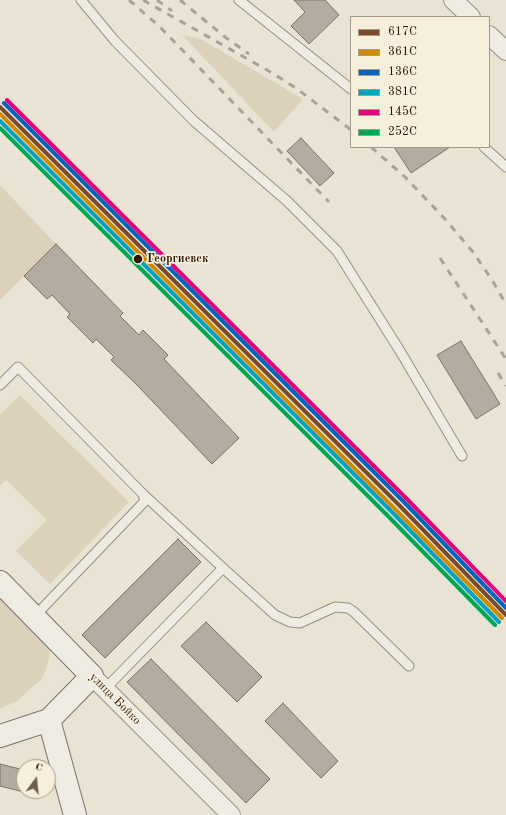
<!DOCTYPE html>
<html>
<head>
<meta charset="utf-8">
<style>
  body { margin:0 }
  #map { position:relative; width:506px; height:815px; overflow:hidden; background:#e9e3d4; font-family:"Old Standard TT",serif }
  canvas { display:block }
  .legend { position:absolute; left:350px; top:16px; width:140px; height:132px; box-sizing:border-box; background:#f7efdd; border:1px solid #a79985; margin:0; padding:5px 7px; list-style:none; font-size:12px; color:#2e1800 }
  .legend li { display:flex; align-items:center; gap:8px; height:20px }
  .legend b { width:20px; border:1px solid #a79985 }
  .north { position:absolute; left:16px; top:759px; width:40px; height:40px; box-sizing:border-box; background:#f7efdd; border:1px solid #a79985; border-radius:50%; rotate:15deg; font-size:11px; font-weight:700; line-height:16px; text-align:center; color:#2e1800 }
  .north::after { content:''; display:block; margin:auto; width:14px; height:18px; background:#6f5f4a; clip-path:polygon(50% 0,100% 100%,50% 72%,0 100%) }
</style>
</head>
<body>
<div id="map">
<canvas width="506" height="815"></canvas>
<ul class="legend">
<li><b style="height:5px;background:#7a4b2a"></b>617C</li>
<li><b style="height:5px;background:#cf8a00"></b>361С</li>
<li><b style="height:5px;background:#0065bd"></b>136С</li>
<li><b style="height:5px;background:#02a2c4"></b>381С</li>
<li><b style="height:5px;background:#e5007d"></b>145С</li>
<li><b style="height:5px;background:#00a651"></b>252С</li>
</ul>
<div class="north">С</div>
</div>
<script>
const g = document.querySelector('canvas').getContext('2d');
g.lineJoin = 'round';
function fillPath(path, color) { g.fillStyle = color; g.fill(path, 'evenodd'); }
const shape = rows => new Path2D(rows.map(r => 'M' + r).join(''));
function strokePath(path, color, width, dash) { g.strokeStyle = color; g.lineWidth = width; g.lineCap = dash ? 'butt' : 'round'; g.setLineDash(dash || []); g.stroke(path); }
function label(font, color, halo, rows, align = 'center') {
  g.font = font + ' "Old Standard TT",serif'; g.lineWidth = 3.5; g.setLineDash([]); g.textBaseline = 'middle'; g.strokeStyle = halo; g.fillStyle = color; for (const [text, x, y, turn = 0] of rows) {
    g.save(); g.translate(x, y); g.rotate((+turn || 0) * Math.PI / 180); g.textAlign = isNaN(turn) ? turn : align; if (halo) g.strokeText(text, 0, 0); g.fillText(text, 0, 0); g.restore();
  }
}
const green = shape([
  [182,35,199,38,303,99,274,132],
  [0,185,56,244,0,300],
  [20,395,129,502,50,584,16,551,47,520,6,480,0,486,0,415],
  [0,596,51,647,48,663,42,679,17,701,0,709]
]);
const building = shape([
  [294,0,325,0,339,15,309,44,291,26,305,12,294,0],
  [301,138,334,173,320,186,287,151,301,138],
  [394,147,450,147,411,173,394,147],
  [56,244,123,313,120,316,139,335,143,330,168,355,164,359,239,438,212,464,137,385,111,360,114,357,96,339,93,343,67,317,70,314,52,295,47,299,24,276,56,244],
  [461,341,500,404,476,419,437,355,461,341],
  [178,539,201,562,105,658,82,635,178,539],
  [206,622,262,677,237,702,181,646,206,622],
  [151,659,270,779,246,803,127,682,151,659],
  [283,703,338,761,321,778,265,721,283,703],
  [0,764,24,770,24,792,0,786,0,764]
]);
const lane = shape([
  [81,0,115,41,194,121,287,201,337,251,400,351,462,456],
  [239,0,351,89],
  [484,147,506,167],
  [0,385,18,367,143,494,145,501,34,617],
  [223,568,275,615,290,622,300,623,335,607,348,608,354,612,409,666],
  [105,689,223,568,143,494]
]);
const street = shape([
  [453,0,471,17],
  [489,35,506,51],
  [92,676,231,815]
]);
const secondary = shape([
  [0,582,92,676,49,720,0,736],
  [49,720,75,815]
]);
const rail = shape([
  [129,0,160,27,188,56,329,202],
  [143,0,267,70,296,88,351,130],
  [157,0,172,11],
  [180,0,225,37,249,54],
  [371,147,405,177,445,219,473,252,492,280,506,304],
  [440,258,506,359],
  [498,373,506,386]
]);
const rail1 = shape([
  [0,107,399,505,506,615]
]);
const rail2 = shape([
  [0,114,395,509,502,618]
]);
const rail3 = shape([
  [4,103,403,501,506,608]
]);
const rail4 = shape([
  [0,121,392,512,499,622]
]);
const rail5 = shape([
  [7,100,406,498,506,601]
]);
const rail6 = shape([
  [0,128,388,516,495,625]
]);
const markers = [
  [138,259,5,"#2e1800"]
];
const stopNames = [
  ["Георгиевск",147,259]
];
const streetNames = [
  ["улица Бойко",115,699,45]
];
fillPath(green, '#dcd2bc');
fillPath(building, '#b3ada1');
strokePath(building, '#7a7368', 1);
strokePath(lane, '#958f83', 11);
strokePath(street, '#958f83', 20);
strokePath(secondary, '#7a7368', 24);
strokePath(lane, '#eeebe2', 9);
strokePath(street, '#eeebe2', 18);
strokePath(secondary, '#eeebe2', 22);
strokePath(rail, '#a8a29a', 3, [7, 7]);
strokePath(rail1, '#7a4b2a', 4);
strokePath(rail2, '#cf8a00', 4);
strokePath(rail3, '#0065bd', 4);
strokePath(rail4, '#02a2c4', 4);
strokePath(rail5, '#e5007d', 4);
strokePath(rail6, '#00a651', 4);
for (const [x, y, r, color] of markers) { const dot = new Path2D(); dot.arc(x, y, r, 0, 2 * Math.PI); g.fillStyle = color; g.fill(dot); strokePath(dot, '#f7efdd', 1.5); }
label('bold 12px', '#2e1800', '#f7efdd', stopNames, 'left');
label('12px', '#2e1800', '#f7efdd', streetNames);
</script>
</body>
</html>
